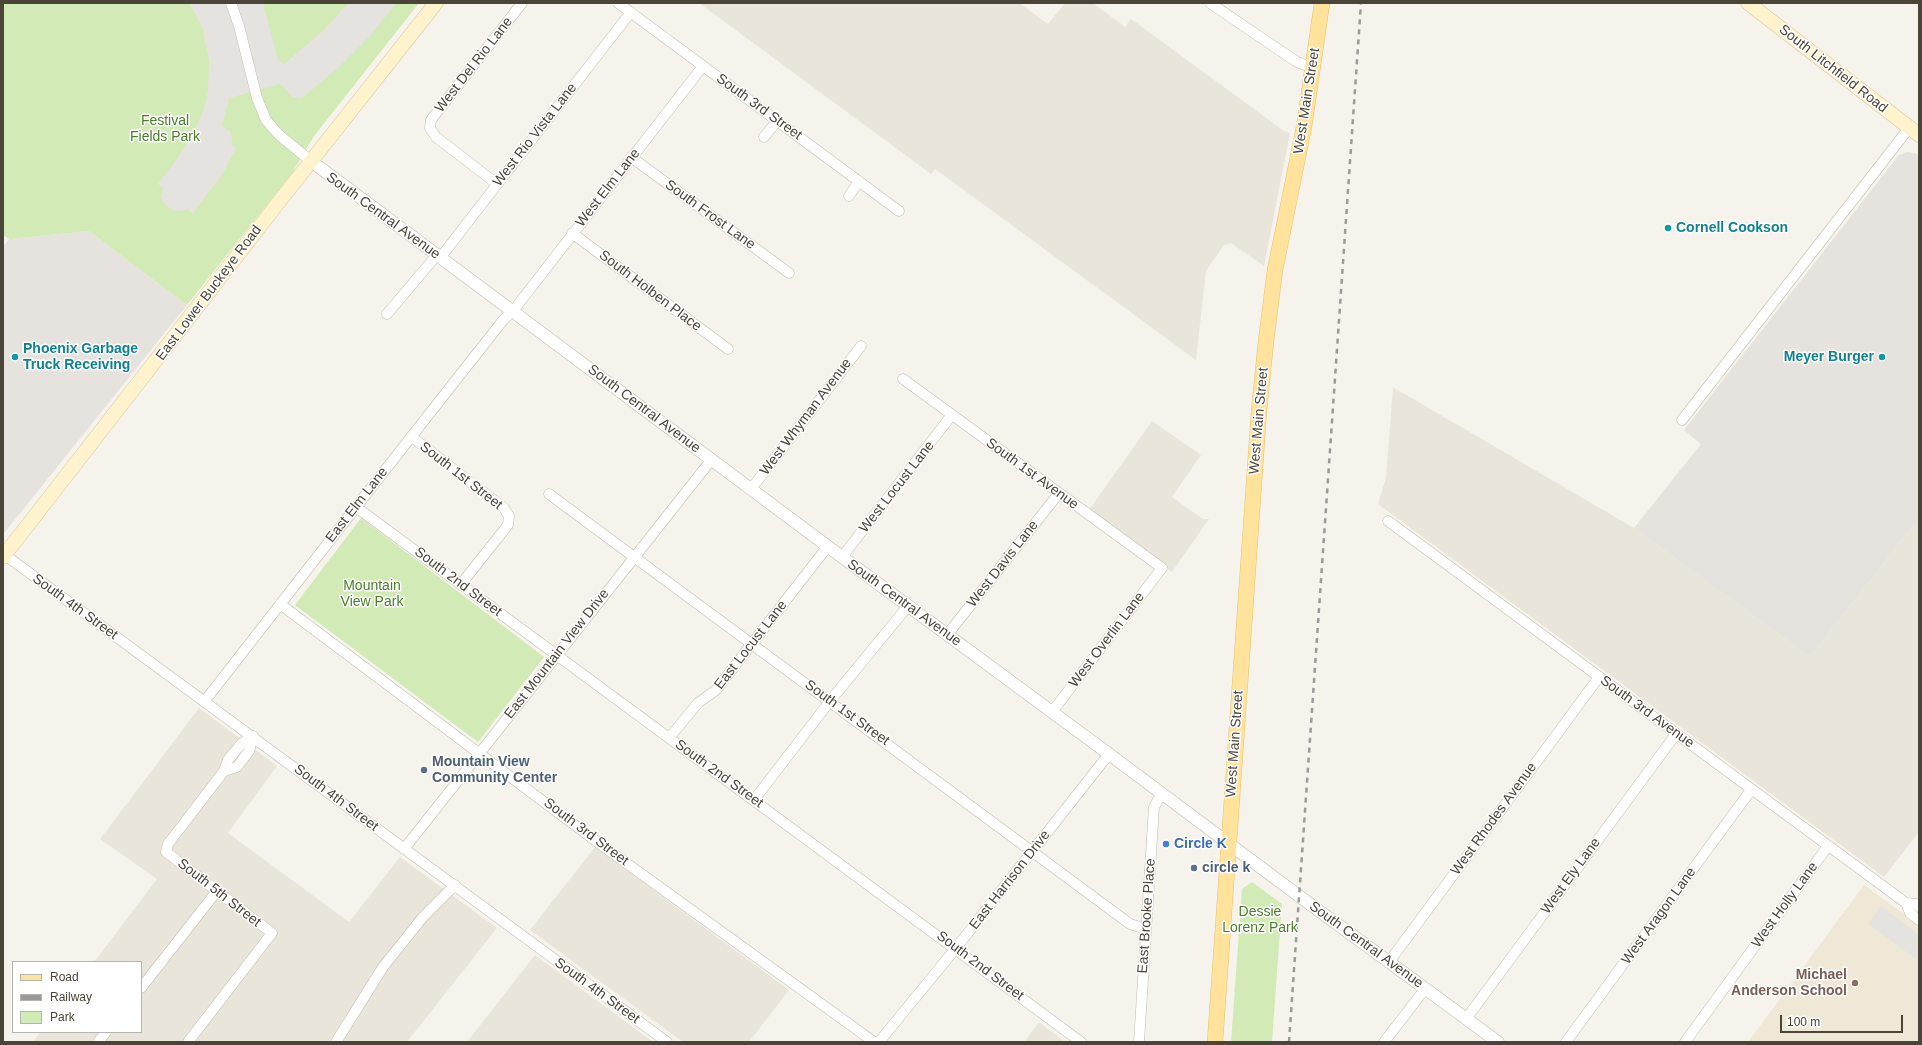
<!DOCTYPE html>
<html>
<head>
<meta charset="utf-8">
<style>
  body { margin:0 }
  #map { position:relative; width:1922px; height:1045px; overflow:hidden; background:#f6f3ec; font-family:Arial,sans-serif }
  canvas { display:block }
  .frame { position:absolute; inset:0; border:4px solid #4b4439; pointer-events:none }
  .legend { position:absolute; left:12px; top:961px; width:130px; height:72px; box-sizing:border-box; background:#fff; border:1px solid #b7b4b0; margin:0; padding:5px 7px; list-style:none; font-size:12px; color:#4b4439 }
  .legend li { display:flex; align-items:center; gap:8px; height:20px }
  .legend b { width:20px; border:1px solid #b7b4b0 }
  .scale { position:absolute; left:1780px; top:1015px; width:123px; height:18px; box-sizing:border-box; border:2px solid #4b4439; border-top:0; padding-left:5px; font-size:12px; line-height:14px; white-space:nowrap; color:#4b4439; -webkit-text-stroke:3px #fff; paint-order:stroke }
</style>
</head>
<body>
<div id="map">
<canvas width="1922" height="1045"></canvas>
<div class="frame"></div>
<ul class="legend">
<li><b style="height:5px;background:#ffe39c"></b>Road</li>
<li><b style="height:5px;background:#9a9a9a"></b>Railway</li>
<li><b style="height:11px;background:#d2eab5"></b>Park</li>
</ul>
<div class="scale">100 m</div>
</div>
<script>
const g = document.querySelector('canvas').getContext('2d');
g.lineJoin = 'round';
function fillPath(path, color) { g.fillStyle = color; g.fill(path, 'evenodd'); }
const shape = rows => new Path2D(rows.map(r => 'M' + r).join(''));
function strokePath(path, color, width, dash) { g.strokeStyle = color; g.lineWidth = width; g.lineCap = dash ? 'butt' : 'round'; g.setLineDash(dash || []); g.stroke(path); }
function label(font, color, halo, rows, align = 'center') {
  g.font = font + ' Arial,sans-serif'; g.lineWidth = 3; g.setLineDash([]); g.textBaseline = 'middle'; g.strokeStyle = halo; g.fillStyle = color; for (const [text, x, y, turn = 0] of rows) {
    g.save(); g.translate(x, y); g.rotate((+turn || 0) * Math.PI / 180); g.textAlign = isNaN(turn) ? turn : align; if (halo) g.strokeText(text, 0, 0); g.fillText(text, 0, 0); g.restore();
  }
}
const residential = shape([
  [699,3,1019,3,1048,24,1065,3,1093,3,1125,27,1131,19,1284,131,1290,133,1264,266,1231,243,1224,245,1206,271,1196,360,935,169,931,174],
  [1391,386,1634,528,1810,657,1919,518,1919,832,1884,877,1378,504,1386,478,1393,387],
  [1152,421,1201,455,1172,497,1203,519,1209,519,1172,572,1089,510],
  [199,708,277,766,228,833,349,922,400,857,497,928,407,1042,33,1042,40,1032,141,1032,141,962,94,962,157,879,100,839],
  [595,847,789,990,749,1042,683,1042,530,930],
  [535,955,653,1042,467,1042],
  [1039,1022,1065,1042,1024,1042]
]);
const industrial = shape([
  [1907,152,1915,153,1919,155,1919,518,1810,657,1634,528,1701,444,1684,430,1895,160,1899,155],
  [89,231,187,305,5,532,3,532,3,247,9,239]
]);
const education = shape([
  [1864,885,1919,925,1919,1042,1748,1042]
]);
const green = shape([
  [3,3,419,3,314,136,292,173,187,305,89,231,9,239,3,235],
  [361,518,544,657,478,742,295,605],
  [1252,882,1282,904,1272,1042,1231,1042,1242,889]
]);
const parking = shape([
  [189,3,263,3,278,60,284,64,325,29,348,3,396,3,371,35,338,68,302,98,292,97,281,84,229,98,222,126,231,132,232,144,236,148,223,173,193,213,187,209,183,211,174,211,164,204,161,196,163,188,158,184,179,156,195,130,205,105,208,91,209,61,202,26],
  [1881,906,1919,935,1919,961,1868,924]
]);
const minor = shape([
  [231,3,239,26,257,98,266,120,279,135,311,161],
  [618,3,899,211],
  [1210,3,1297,62,1313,68],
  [764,137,777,121],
  [631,157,789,273],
  [497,184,436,137,430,128,431,120,522,3],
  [849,196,859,181],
  [572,233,728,349],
  [440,258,631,12],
  [387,314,436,256],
  [903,379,1162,568,1052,712],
  [1682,420,1909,128],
  [412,437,504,508,509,516,508,525,461,584],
  [751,489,861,346],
  [549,494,1130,924,1146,929],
  [356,507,1081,1042],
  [1388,521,1906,903,1910,913,1919,920],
  [5,555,667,1042],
  [842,557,951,416],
  [280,604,600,844,874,1042],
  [947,635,1059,493],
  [204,702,356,507,504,319,513,311,703,66],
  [669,738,698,703,716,690,828,546],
  [224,771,237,767,249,751,253,736],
  [754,800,830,701,908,606],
  [404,849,712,459],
  [1906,903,1916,904,1919,907],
  [1389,962,1599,677],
  [141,988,217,891],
  [1466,1019,1676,734],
  [98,1042,106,1032],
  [188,1042,272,933,166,852,168,844,224,771,228,760,242,743,253,736],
  [336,1042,383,967,423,917,455,885],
  [879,1042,956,948,1109,754],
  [1139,1042,1154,807,1162,793],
  [1384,1042,1425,989],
  [1566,1042,1751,790],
  [1685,1042,1828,846]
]);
const tertiary = shape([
  [311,161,842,557,1109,754,1299,896,1498,1042]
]);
const secondary = shape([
  [1748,3,1919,135],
  [3,557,278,203,436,3]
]);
const primary = shape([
  [1215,1042,1259,411,1266,341,1275,270,1304,127,1322,3]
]);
const rail = shape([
  [1289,1042,1361,3]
]);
const markers = [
  [1668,228,4,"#0f9aa8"],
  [15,357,4,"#0f9aa8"],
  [1882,357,4,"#0f9aa8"],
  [424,770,4,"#5c6f8a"],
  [1166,844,4,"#3f7fe0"],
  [1194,868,4,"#5c6f8a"],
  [1855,983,4,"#8d6e63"]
];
const streetNames = [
  ["West Del Rio Lane",474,65,-52],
  ["South Litchfield Road",1833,69,38],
  ["West Main Street",1307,101,-81],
  ["South 3rd Street",759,107,36],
  ["West Rio Vista Lane",535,135,-52],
  ["West Elm Lane",608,188,-52],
  ["South Frost Lane",710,215,36],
  ["South Central Avenue",383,216,36],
  ["South Holben Place",650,291,37],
  ["East Lower Buckeye Road",209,293,-53],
  ["South Central Avenue",644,409,37],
  ["West Whyman Avenue",806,417,-53],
  ["West Main Street",1259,421,-85],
  ["South 1st Avenue",1032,474,36],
  ["South 1st Street",461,476,38],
  ["West Locust Lane",897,487,-52],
  ["East Elm Lane",357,505,-52],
  ["West Davis Lane",1003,564,-52],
  ["South 2nd Street",458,582,37],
  ["South Central Avenue",904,603,36],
  ["South 4th Street",75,607,36],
  ["West Overlin Lane",1107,640,-53],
  ["East Locust Lane",751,645,-52],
  ["East Mountain View Drive",557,654,-52],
  ["South 3rd Avenue",1647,712,36],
  ["South 1st Street",847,713,36],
  ["West Main Street",1235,744,-86],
  ["South 2nd Street",719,774,36],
  ["South 4th Street",336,798,37],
  ["West Rhodes Avenue",1494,819,-54],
  ["South 3rd Street",586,832,37],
  ["West Ely Lane",1571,876,-54],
  ["East Harrison Drive",1010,880,-52],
  ["South 5th Street",219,893,38],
  ["West Holly Lane",1785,905,-54],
  ["East Brooke Place",1147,916,-86],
  ["West Aragon Lane",1659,916,-54],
  ["South Central Avenue",1366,945,36],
  ["South 2nd Street",980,966,37],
  ["South 4th Street",597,991,36]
];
const parkNames = [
  ["Festival",165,121],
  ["Fields Park",165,137],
  ["Mountain",372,586],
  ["View Park",372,602],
  ["Dessie",1260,912],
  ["Lorenz Park",1260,928]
];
const cultureNames = [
  ["Cornell Cookson",1676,228],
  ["Phoenix Garbage",23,349],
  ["Truck Receiving",23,365],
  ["Meyer Burger",1874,357,"right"]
];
const serviceNames = [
  ["Mountain View",432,762],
  ["Community Center",432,778],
  ["circle k",1202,868]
];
const shopNames = [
  ["Circle K",1174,844]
];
const educationNames = [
  ["Michael",1847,975],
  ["Anderson School",1847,991]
];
fillPath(residential, '#eae5da');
fillPath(industrial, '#e6e2dd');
fillPath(education, '#efe8d6');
fillPath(green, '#d2eab5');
fillPath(parking, '#e5e3e0');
strokePath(minor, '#c2bbae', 11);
strokePath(tertiary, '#c2bbae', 13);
strokePath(secondary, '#d6c79b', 15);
strokePath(primary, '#e6c16a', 16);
strokePath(minor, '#fff', 10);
strokePath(tertiary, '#fff', 12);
strokePath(secondary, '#fff3cd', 14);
strokePath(primary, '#ffe39c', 15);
strokePath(rail, '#9a9a9a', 2.5, [5, 5]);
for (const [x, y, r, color] of markers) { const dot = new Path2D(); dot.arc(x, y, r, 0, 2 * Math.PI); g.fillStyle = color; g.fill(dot); strokePath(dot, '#fff', 1.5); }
label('14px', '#4b4439', '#fff', streetNames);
label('14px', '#4a7f2a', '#fff', parkNames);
label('bold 14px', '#0d838f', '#fff', cultureNames, 'left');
label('bold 14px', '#4e5e75', '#fff', serviceNames, 'left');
label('bold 14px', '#366cbe', '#fff', shopNames, 'left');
label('bold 14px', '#785e54', '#fff', educationNames, 'right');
</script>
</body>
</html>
